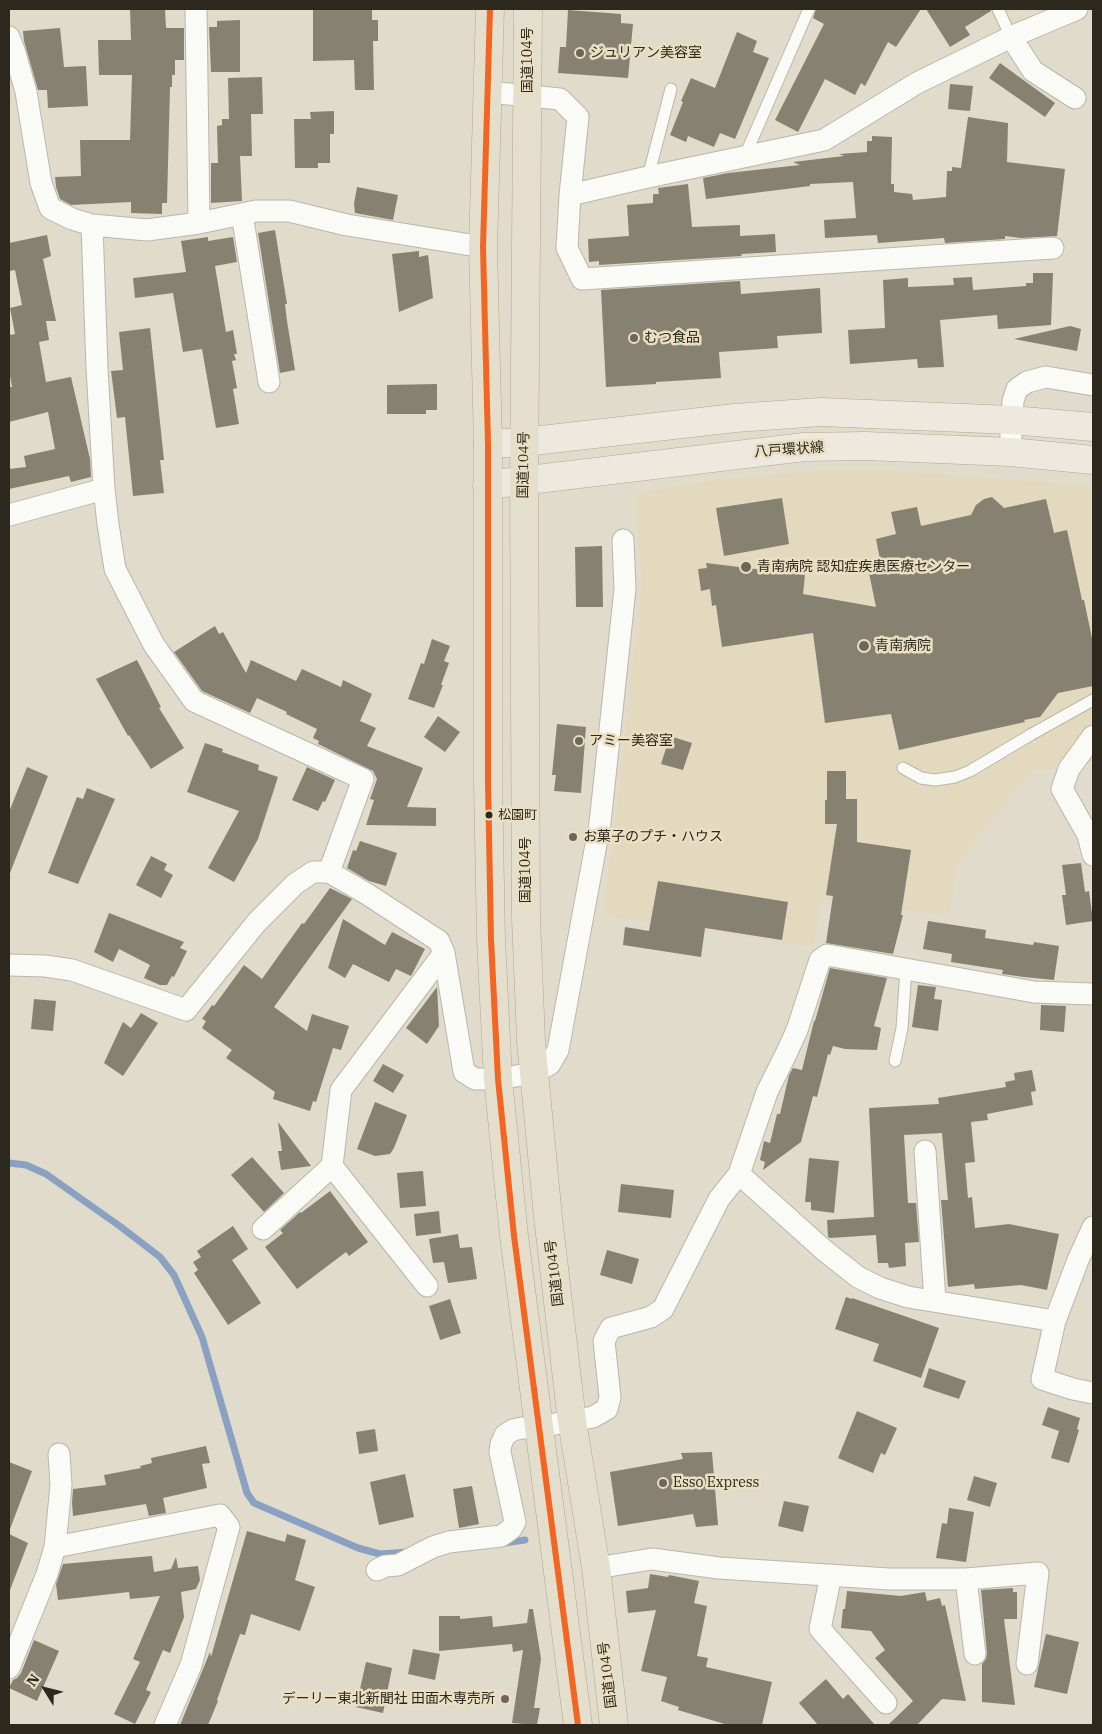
<!DOCTYPE html>
<html>
<head>
<meta charset="utf-8">
<style>
  body { margin:0 }
  #map { position:relative; width:1102px; height:1734px; overflow:hidden; background:#e1dbcc; font-family:"IBM Plex Serif",serif }
  canvas { display:block }
  .frame { position:absolute; inset:0; border:10px solid #2d281e; pointer-events:none }
  .north { position:absolute; left:20px; top:1664px; width:50px; height:50px; -webkit-text-stroke:4px #eadfc3; paint-order:stroke; rotate:306deg; font-size:14px; font-weight:700; line-height:20px; text-align:center; color:#2d281e }
  .north::after { content:''; display:block; margin:auto; width:18px; height:22px; background:#2d281e; clip-path:polygon(50% 0,100% 100%,50% 72%,0 100%) }
</style>
</head>
<body>
<div id="map">
<canvas width="1102" height="1734"></canvas>
<div class="frame"></div>
<div class="north">N</div>
</div>
<script>
const g = document.querySelector('canvas').getContext('2d');
g.lineJoin = 'round';
function fillPath(path, color) { g.fillStyle = color; g.fill(path, 'evenodd'); }
const shape = rows => new Path2D(rows.map(r => 'M' + r).join(''));
function strokePath(path, color, width, dash) { g.strokeStyle = color; g.lineWidth = width; g.lineCap = dash ? 'butt' : 'round'; g.setLineDash(dash || []); g.stroke(path); }
function label(font, color, halo, rows, align = 'center') {
  g.font = font + ' "IBM Plex Serif","Noto Sans JP",serif'; g.lineWidth = 5; g.setLineDash([]); g.textBaseline = 'middle'; g.strokeStyle = halo; g.fillStyle = color; for (const [text, x, y, turn = 0] of rows) {
    g.save(); g.translate(x, y); g.rotate((+turn || 0) * Math.PI / 180); g.textAlign = isNaN(turn) ? turn : align; if (halo) g.strokeText(text, 0, 0); g.fillText(text, 0, 0); g.restore();
  }
}
const built = shape([
  [823,470,885,470,1093,486,1093,718,1052,771,1034,769,958,861,949,916,822,900,813,947,602,915,615,821,642,580,635,500,636,493,711,481]
]);
const stream = shape([
  [9,1163,26,1165,46,1174,121,1227,160,1257,174,1275,202,1337,247,1493,254,1503,358,1548,380,1554,408,1552],
  [504,1543,525,1540]
]);
const building = shape([
  [130,9,165,9,166,28,184,28,184,60,175,60,175,75,172,75,172,87,170,87,167,203,162,203,162,214,131,213,131,202,71,205,60,199,56,187,55,177,81,176,80,140,130,140,132,75,99,75,98,40,131,40],
  [313,9,372,9,372,20,378,20,378,41,373,41,374,90,355,90,354,60,313,61],
  [816,9,921,9,896,47,888,42,865,86,861,83,855,95,825,79,798,132,775,120,824,24,813,18],
  [926,9,991,9,991,11,965,27,970,35,950,47],
  [568,10,621,14,621,23,633,24,628,78,558,73,560,47,566,47],
  [240,20,240,72,211,72,209,27,217,27,217,21],
  [60,28,64,67,86,66,88,106,48,108,47,90,38,90,24,41,23,31],
  [737,32,757,41,753,52,769,58,735,139,720,133,714,147,688,136,686,142,670,135,683,102,681,101,691,78,715,88],
  [1000,63,1055,103,1045,117,989,78],
  [262,77,263,114,251,114,252,156,240,156,242,201,211,203,211,163,218,163,217,126,222,125,222,119,229,119,228,78],
  [950,84,973,86,970,111,948,109],
  [334,111,334,134,330,134,330,163,318,163,318,168,295,168,294,119,311,119,310,112],
  [968,117,1008,123,1007,162,1065,169,1057,236,1021,238,1005,236,1005,239,945,243,944,238,878,243,877,235,825,238,824,220,856,218,853,182,810,184,810,186,706,199,703,178,728,173,800,165,793,162,844,156,839,154,867,152,867,141,872,141,872,136,892,137,891,184,894,184,894,192,912,194,913,200,946,197,947,171,952,171,952,167,961,168],
  [688,184,692,227,740,225,740,236,775,234,776,252,741,254,742,256,599,265,599,261,589,262,588,239,629,236,627,205,653,203,653,194,659,194,658,188],
  [357,187,398,195,393,220,355,213,354,204],
  [275,230,287,304,285,304,287,321,295,370,280,373,258,233],
  [47,235,51,256,43,259,56,321,46,321,49,340,39,342,46,382,71,377,90,459,91,477,71,482,69,476,9,489,9,469,26,467,24,456,55,449,48,412,9,422,9,387,12,387,9,370,9,335,15,334,10,308,22,305,15,270,9,271,9,243],
  [208,237,208,241,233,237,237,262,215,266,226,332,233,330,237,354,234,354,236,360,232,361,237,388,233,389,239,424,216,428,202,349,183,352,173,293,135,298,133,278,186,272,181,241],
  [419,251,419,257,428,255,433,298,399,312,392,254],
  [1033,273,1053,273,1051,325,998,329,997,315,940,320,944,367,918,368,917,359,850,364,848,330,885,328,883,280,908,278,908,287,954,285,953,278,972,277,973,290,1026,286,1026,283,1033,283],
  [740,281,741,294,820,288,822,333,777,336,778,348,719,352,721,378,656,382,656,384,606,387,601,290],
  [1070,326,1081,329,1077,351,1014,339],
  [150,328,164,460,160,460,164,493,133,496,125,417,117,418,111,371,123,370,119,332],
  [437,384,437,410,426,410,426,414,387,414,387,385],
  [992,497,1004,508,1046,499,1054,533,1067,530,1082,600,1084,600,1093,643,1093,686,1058,693,1040,717,1024,720,1025,722,899,750,891,714,825,723,813,633,722,647,716,605,712,606,710,589,701,591,698,569,707,568,706,563,805,575,803,594,876,607,868,568,881,565,876,539,896,534,891,512,917,507,921,526,971,515,976,505,984,499],
  [782,498,789,544,724,556,716,508],
  [602,546,603,607,576,607,575,547],
  [215,626,219,634,223,632,246,673,251,660,296,681,302,669,341,687,343,680,372,694,360,721,376,728,367,746,423,768,407,807,436,808,436,826,366,825,374,800,370,799,377,779,373,771,318,744,319,741,313,738,317,729,286,714,287,712,257,698,250,713,202,691,174,652],
  [432,639,450,646,444,661,449,663,441,685,443,685,434,708,408,699,421,663,424,664],
  [137,660,161,707,159,708,184,748,151,769,129,735,128,736,96,679],
  [438,716,460,732,445,752,424,737],
  [557,724,586,727,581,793,554,791,556,775,552,775],
  [670,736,692,743,683,770,661,764],
  [205,743,223,749,222,752,259,765,258,770,278,777,258,839,234,882,208,868,239,811,187,792],
  [27,767,48,776,10,873,9,812],
  [307,767,335,780,325,802,323,801,318,811,292,800],
  [827,771,846,771,846,799,857,799,857,842,911,850,901,915,903,915,893,954,826,943,833,896,826,895,837,824,825,824,825,800,827,800],
  [87,788,115,799,78,884,48,873,77,797,83,799],
  [360,841,397,853,386,886,369,881,347,868,353,850,356,851],
  [151,856,167,864,164,870,173,875,161,898,136,885],
  [1081,863,1085,892,1089,891,1093,921,1066,925,1062,895,1066,895,1062,865],
  [658,881,788,902,782,940,705,928,701,957,623,945,625,927,649,931],
  [330,888,352,899,274,1007,307,1031,312,1014,349,1026,341,1050,333,1048,316,1102,313,1101,310,1111,273,1099,275,1092,226,1058,232,1050,202,1028,206,1021,202,1019,212,1005,214,1006,244,965,262,979,302,923,304,924],
  [109,913,184,942,180,948,187,951,174,977,172,976,167,985,160,985,144,978,150,965,119,949,113,962,94,952],
  [343,919,385,945,392,932,425,949,411,976,396,969,389,982,353,964,345,978,328,968],
  [928,921,986,930,985,938,1033,945,1034,942,1059,946,1054,980,1024,977,1002,974,1003,970,951,962,952,954,923,949],
  [830,968,887,978,874,1026,881,1028,877,1050,845,1049,833,1046,830,1055,828,1054,817,1097,813,1096,801,1142,763,1170,765,1162,760,1160,764,1141,770,1143,777,1114,780,1114,789,1075,793,1068,802,1070,814,1021,815,1021],
  [918,985,936,987,934,999,942,1000,938,1031,912,1027],
  [437,987,439,1026,427,1044,406,1028],
  [34,999,56,1001,53,1031,31,1029],
  [1041,1005,1066,1006,1064,1032,1040,1030],
  [141,1013,158,1023,123,1076,104,1063,123,1022,131,1028],
  [383,1064,404,1075,393,1093,373,1081],
  [1032,1070,1036,1091,1031,1092,1033,1105,987,1114,988,1120,971,1122,975,1162,965,1163,968,1198,972,1197,975,1228,1009,1224,1059,1234,1047,1290,1021,1285,975,1289,974,1284,948,1287,941,1200,948,1200,942,1133,904,1135,908,1203,916,1203,919,1242,905,1243,906,1266,889,1268,888,1263,878,1263,876,1235,830,1238,828,1237,827,1220,874,1217,869,1108,939,1104,938,1098,1006,1087,1005,1082,1015,1080,1014,1073],
  [375,1102,407,1115,394,1148,390,1154,375,1156,357,1149],
  [278,1122,311,1166,281,1170,278,1151,282,1151],
  [252,1157,284,1193,264,1212,231,1175],
  [809,1158,839,1161,834,1213,811,1210,811,1202,805,1202],
  [423,1171,426,1206,400,1208,397,1173],
  [621,1184,674,1190,671,1218,618,1212],
  [330,1191,368,1242,349,1256,346,1252,297,1289,265,1247,283,1233,280,1230,300,1212,301,1213],
  [439,1211,441,1233,416,1236,414,1214],
  [233,1226,248,1249,232,1260,261,1303,228,1325,194,1273,198,1270,193,1262,201,1257,197,1251],
  [458,1234,460,1248,472,1247,477,1279,448,1283,444,1262,433,1263,429,1239],
  [607,1250,639,1259,632,1284,600,1275],
  [846,1297,852,1299,852,1298,939,1328,921,1378,873,1361,879,1344,835,1329],
  [450,1299,461,1333,440,1340,429,1306],
  [929,1368,966,1381,959,1399,923,1387],
  [1048,1407,1080,1418,1077,1429,1079,1430,1069,1463,1051,1458,1059,1431,1042,1425],
  [857,1411,897,1428,885,1455,881,1453,873,1473,838,1458],
  [375,1429,378,1451,359,1454,356,1432],
  [206,1446,210,1463,202,1464,207,1488,163,1498,166,1513,149,1516,146,1504,73,1516,72,1502,73,1489,106,1485,104,1475,141,1468,140,1466,152,1463,151,1458],
  [712,1452,718,1525,696,1527,693,1514,618,1526,610,1472,683,1459,681,1453],
  [9,1462,32,1471,10,1529,9,1528],
  [405,1474,414,1517,379,1525,370,1482],
  [974,1476,997,1483,990,1507,967,1500],
  [472,1486,479,1524,459,1528,453,1489],
  [784,1501,809,1506,803,1532,778,1526],
  [949,1508,974,1512,966,1562,936,1558,942,1523,947,1524],
  [247,1531,285,1542,287,1534,306,1540,295,1580,315,1587,300,1631,251,1614,245,1635,240,1634,217,1700,218,1701,208,1725,180,1725,210,1652,211,1657],
  [9,1534,28,1543,10,1590,9,1590],
  [152,1556,154,1572,171,1569,176,1557,178,1568,198,1566,200,1580,196,1589,181,1592,184,1617,170,1653,163,1650,146,1690,151,1692,135,1724,114,1714,140,1662,133,1659,160,1596,130,1599,129,1592,58,1600,56,1584,63,1564],
  [650,1574,668,1577,669,1575,699,1581,694,1603,707,1606,697,1656,708,1658,706,1667,772,1682,762,1725,728,1725,678,1710,679,1707,661,1701,667,1677,641,1671,656,1610,628,1613,626,1591,648,1588],
  [1013,1588,1013,1592,1017,1592,1017,1619,1004,1619,1015,1705,982,1702,982,1664,986,1659,987,1653,981,1590],
  [847,1591,901,1596,925,1592,927,1601,940,1598,942,1606,945,1605,966,1701,942,1699,917,1725,888,1725,913,1701,875,1658,885,1650,871,1631,841,1628,843,1609,845,1609],
  [529,1609,533,1609,541,1659,534,1708,540,1708,537,1725,512,1723,523,1650,513,1652,512,1644,439,1651,439,1616,460,1616,460,1619,492,1616,493,1627,527,1623],
  [1046,1634,1079,1642,1067,1694,1034,1687],
  [34,1640,59,1651,37,1701,9,1688,13,1680,17,1678,21,1673],
  [413,1649,440,1654,435,1680,408,1674],
  [366,1662,392,1668,383,1713,356,1707],
  [826,1679,843,1699,848,1694,875,1725,818,1725,799,1703]
]);
const lane = shape([
  [998,9,1011,37],
  [744,158,809,9],
  [648,177,671,89],
  [903,768,921,778,935,780,955,777,970,771,1032,734,1093,700],
  [895,1061,902,1028,906,969]
]);
const street = shape([
  [196,9,199,223],
  [9,37,15,53,26,92,41,183,50,208,72,219,92,225,147,230,199,223,256,211,289,211,347,225,483,247],
  [1011,37,1033,71,1075,98],
  [488,92,560,99,578,117,570,195,567,248,582,279,1053,248],
  [570,195,648,177,824,140,917,83,1011,37,1077,9],
  [242,214,269,382],
  [92,225,97,368,104,489,108,524,115,569,154,645,194,701,363,779,329,872],
  [1010,452,1013,401,1017,389,1027,382,1046,377,1093,385],
  [9,515,104,489],
  [1093,736,1069,769,1062,789,1088,835,1093,855],
  [9,965,45,966,72,970,186,1010,257,922,295,884,313,872,329,872,367,894,439,941,444,953,464,1072,475,1079,498,1079,534,1073,550,1064,558,1050,600,823,625,589,623,540],
  [925,1151,935,1301],
  [739,1174,825,1251,858,1277,880,1288,908,1297,1055,1321],
  [1093,1227,1078,1260,1055,1321,1042,1379,1073,1389,1093,1393],
  [263,1229,332,1166],
  [427,1286,332,1166,341,1090,444,953],
  [55,1547,220,1515,229,1527,191,1665,165,1725],
  [596,1568,652,1559,719,1568,889,1579,966,1579,1038,1573,1027,1664],
  [377,1570,385,1566,398,1565,433,1547,449,1542,501,1536,511,1529,515,1522,500,1452,501,1444,505,1435,513,1430,522,1428,539,1427,593,1417,607,1409,610,1397,604,1341,611,1328,651,1317,663,1309,719,1199,739,1174,767,1092,787,1052,797,1030,820,960,827,955,1034,992,1093,994],
  [831,1575,820,1629,886,1703],
  [966,1579,975,1654],
  [9,1668,47,1574,55,1547,61,1485,59,1454]
]);
const primary = shape([
  [488,444,524,442,735,418,821,412,1011,420,1093,427],
  [487,485,804,447,866,446,1010,452,1093,460]
]);
const highway = shape([
  [490,9,483,247,488,444,488,783,491,939,498,1079,514,1236,578,1725],
  [528,9,524,481,526,918,531,1041,548,1217,572,1421,596,1568,614,1725]
]);
const bus1 = shape([
  [490,9,483,247,488,444,488,783,491,939,498,1079,514,1236,578,1725]
]);
const markers = [
  [580,53,5,"#6c675b"],
  [634,338,5,"#6c675b"],
  [746,567,6,"#6c675b"],
  [864,646,6,"#6c675b"],
  [579,741,5,"#6c675b"],
  [489,815,4.5,"#2d281e"],
  [573,837,5,"#6c675b"],
  [663,1483,5,"#6c675b"],
  [505,1699,5,"#6c675b"]
];
const busNames = [
  ["松園町",498,815]
];
const poiNames = [
  ["ジュリアン美容室",590,53],
  ["むつ食品",644,338],
  ["青南病院 認知症疾患医療センター",757,567],
  ["青南病院",875,646],
  ["アミー美容室",589,741],
  ["お菓子のプチ・ハウス",583,837],
  ["Esso Express",673,1483],
  ["デーリー東北新聞社 田面木専売所",495,1699,"right"]
];
const streetNames = [
  ["国道104号",528,60,-90],
  ["八戸環状線",789,450,-4],
  ["国道104号",524,465,-89],
  ["国道104号",526,870,-90],
  ["国道104号",555,1273,-97],
  ["国道104号",608,1675,-97]
];
fillPath(built, '#e3d9bf');
strokePath(stream, '#8ba1c2', 7);
fillPath(building, '#878171');
strokePath(lane, '#bbb6aa', 13);
strokePath(street, '#bbb6aa', 23);
strokePath(primary, '#b0a791', 29);
strokePath(highway, '#b0a791', 29);
strokePath(lane, '#fafaf7', 11);
strokePath(street, '#fafaf7', 21);
strokePath(primary, '#ede9de', 28);
strokePath(highway, '#e4decd', 28);
strokePath(bus1, '#f26522', 6);
for (const [x, y, r, color] of markers) { const dot = new Path2D(); dot.arc(x, y, r, 0, 2 * Math.PI); g.fillStyle = color; g.fill(dot); strokePath(dot, '#eadfc3', 2); }
label('13px', '#2d281e', '#eadfc3', busNames, 'left');
label('14px', '#2d281e', '#eadfc3', poiNames, 'left');
label('14px', '#2d281e', '#eadfc3', streetNames);
</script>
</body>
</html>
